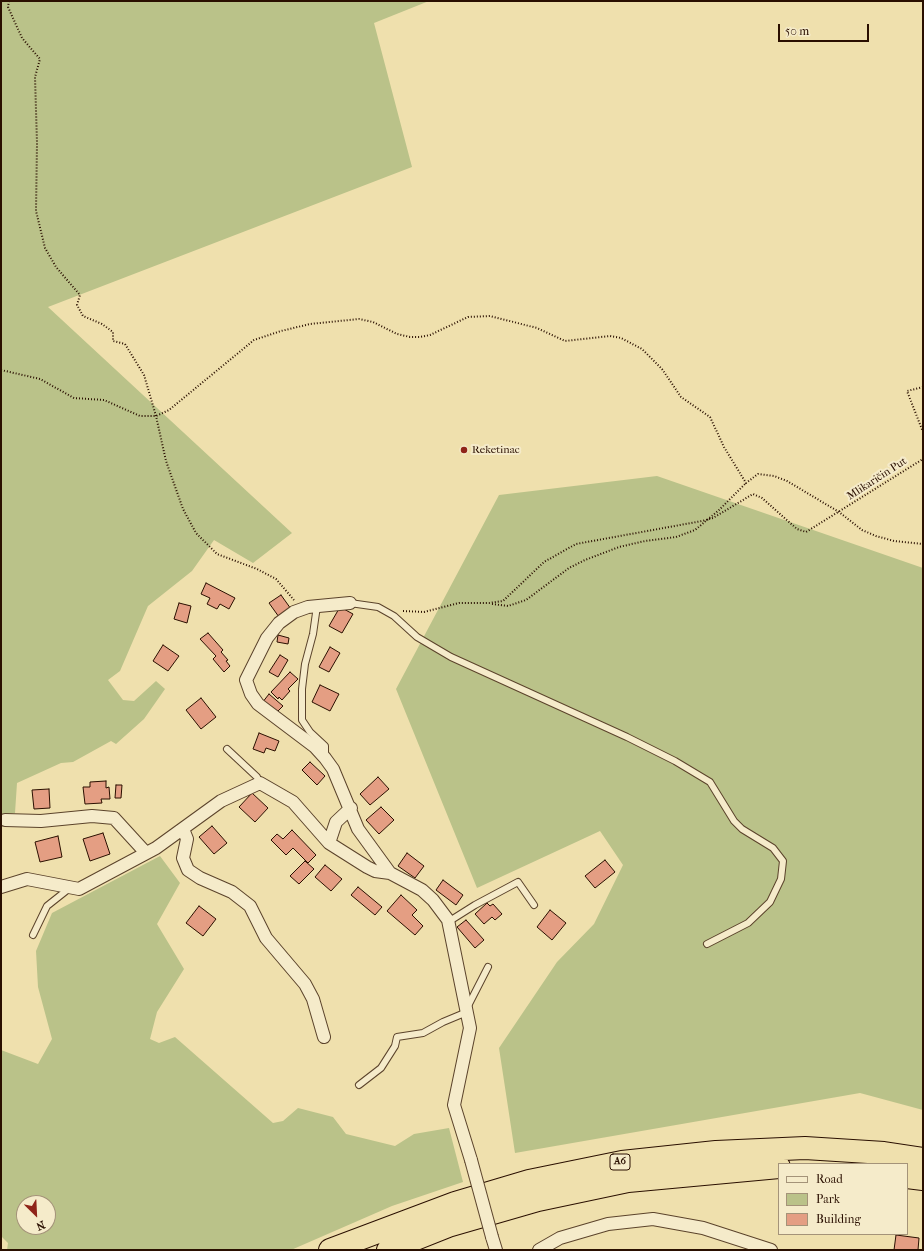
<!DOCTYPE html>
<html>
<head>
<meta charset="utf-8">
<style>
  body { margin:0 }
  #map { position:relative; width:924px; height:1251px; overflow:hidden; background:#efe0ad; font-family:"IM FELL French Canon",serif }
  canvas { display:block }
  .frame { position:absolute; inset:0; border:2px solid #2a0f00; pointer-events:none }
  .legend { position:absolute; left:778px; top:1163px; width:130px; height:72px; box-sizing:border-box; background:#f5ebca; border:1px solid #a49379; margin:0; padding:5px 7px; list-style:none; font-size:12px; color:#2a0f00 }
  .legend li { display:flex; align-items:center; gap:8px; height:20px }
  .legend b { width:20px; border:1px solid #a49379 }
  .north { position:absolute; left:16px; top:1195px; width:40px; height:40px; box-sizing:border-box; background:#f5ebca; border:1px solid #a49379; border-radius:50%; rotate:156deg; font-size:11px; font-weight:700; line-height:16px; text-align:center; color:#2a0f00 }
  .north::after { content:''; display:block; margin:auto; width:14px; height:18px; background:#8f2418; clip-path:polygon(50% 0,100% 100%,50% 72%,0 100%) }
  .scale { position:absolute; left:778px; top:24px; width:91px; height:18px; box-sizing:border-box; border:2px solid #2a0f00; border-top:0; padding-left:5px; font-size:12px; line-height:14px; white-space:nowrap; color:#2a0f00; -webkit-text-stroke:3px #f5ebca; paint-order:stroke }
</style>
</head>
<body>
<div id="map">
<canvas width="924" height="1251"></canvas>
<div class="frame"></div>
<ul class="legend">
<li><b style="height:5px;background:#f5ebca"></b>Road</li>
<li><b style="height:11px;background:#bac289"></b>Park</li>
<li><b style="height:11px;background:#e49e83"></b>Building</li>
</ul>
<div class="north">N</div>
<div class="scale">50 m</div>
</div>
<script>
const g = document.querySelector('canvas').getContext('2d');
g.lineJoin = 'round';
function fillPath(path, color) { g.fillStyle = color; g.fill(path, 'evenodd'); }
const shape = rows => new Path2D(rows.map(r => 'M' + r).join(''));
function strokePath(path, color, width, dash) { g.strokeStyle = color; g.lineWidth = width; g.lineCap = dash ? 'butt' : 'round'; g.setLineDash(dash || []); g.stroke(path); }
function label(font, color, halo, rows, align = 'center') {
  g.font = font + ' "IM FELL French Canon",serif'; g.lineWidth = 4; g.setLineDash([]); g.textBaseline = 'middle'; g.strokeStyle = halo; g.fillStyle = color; for (const [text, x, y, turn = 0] of rows) {
    g.save(); g.translate(x, y); g.rotate((+turn || 0) * Math.PI / 180); g.textAlign = isNaN(turn) ? turn : align; if (halo) g.strokeText(text, 0, 0); g.fillText(text, 0, 0); g.restore();
  }
}
const green = shape([
  [1,1,429,1,374,23,412,167,48,307,292,533,253,563,214,540,192,571,148,606,120,671,108,680,123,700,134,701,156,681,165,689,144,719,116,744,111,741,73,762,61,763,17,783,15,813,1,815],
  [657,476,923,568,923,1110,860,1093,515,1153,499,1048,557,962,594,924,623,865,600,831,477,888,396,689,499,495],
  [160,856,180,883,157,924,184,969,157,1012,150,1039,159,1043,175,1037,273,1123,283,1121,298,1108,333,1117,346,1134,395,1146,414,1134,449,1128,463,1182,392,1206,291,1250,7,1250,8,1243,1,1236,1,1050,38,1064,52,1039,38,987,36,951,52,913],
  [24,1203,48,1203,48,1227,24,1227]
]);
const building = shape([
  [206,583,235,598,229,609,220,604,217,609,207,604,210,598,201,594,206,583],
  [281,595,291,609,279,617,269,603,281,595],
  [179,603,191,606,187,623,174,619,179,603],
  [340,607,353,614,342,633,329,626,340,607],
  [208,633,223,650,221,652,228,660,226,661,230,666,224,672,213,659,216,656,200,639,208,633],
  [278,635,289,638,288,644,277,642,278,635],
  [163,645,179,656,168,671,153,661,163,645],
  [330,647,340,653,329,672,319,667,330,647],
  [280,655,288,660,278,677,269,672,280,655],
  [290,672,298,679,288,689,290,691,282,700,279,697,278,699,271,692,290,672],
  [320,685,339,694,330,711,312,702,320,685],
  [269,694,283,706,275,714,262,703,269,694],
  [201,698,216,717,201,729,186,710,201,698],
  [259,733,279,741,275,751,266,748,264,753,253,749,259,733],
  [310,762,325,776,317,785,302,770,310,762],
  [378,777,389,789,370,805,360,794,378,777],
  [106,781,106,788,109,787,110,799,101,799,102,803,85,804,83,787,90,787,90,782,106,781],
  [116,785,122,785,121,798,115,798,116,785],
  [49,789,50,808,34,809,32,790,49,789],
  [252,793,268,808,255,822,239,807,252,793],
  [381,807,394,820,379,834,366,820,381,807],
  [212,826,227,843,214,854,199,837,212,826],
  [292,830,316,855,308,863,293,848,286,855,271,840,277,834,283,839,292,830],
  [103,833,110,854,90,861,83,839,103,833],
  [58,836,62,857,40,862,35,842,58,836],
  [407,853,424,866,415,878,398,866,407,853],
  [605,860,615,872,595,888,585,876,605,860],
  [305,861,314,869,299,884,290,876,305,861],
  [325,865,342,879,331,891,315,877,325,865],
  [443,880,463,895,456,905,436,890,443,880],
  [358,887,382,907,375,915,351,895,358,887],
  [401,895,417,910,412,915,423,926,415,935,387,911,401,895],
  [487,903,490,906,493,904,502,914,495,920,492,917,484,924,475,914,487,903],
  [199,906,216,919,203,936,186,923,199,906],
  [550,910,566,923,552,940,537,927,550,910],
  [466,920,484,940,475,948,457,927,466,920],
  [896,1235,919,1238,918,1250,894,1250,896,1235]
]);
const path = shape([
  [9,1,8,7,22,38,40,59,35,77,37,143,36,211,45,248,56,267,80,295,77,305,83,316,102,324,113,332,113,341,125,344,144,375,156,416,166,461,183,509,196,533,217,554,257,569,276,579,294,600],
  [1,370,40,379,74,398,104,400,140,416,156,416,169,410,254,340,281,331,310,324,359,319,373,322,397,334,410,337,420,337,430,335,468,317,490,316,537,328,565,341,610,336,621,338,642,349,662,369,681,397,710,417,724,447,746,483,758,474,774,476,787,481,839,512,862,530,876,536,894,541,923,544],
  [923,387,907,391,923,432],
  [492,604,508,606,526,600,569,568,585,560,619,547,645,541,676,537,695,530,718,511,746,483],
  [403,611,424,612,459,603,489,603,503,601,544,562,576,544,702,521,713,518,753,494,762,498,797,529,806,532,923,459]
]);
const service = shape([
  [350,603,378,607,394,616,417,637,451,657,627,737,675,761,710,782,734,821,742,829,773,848,783,861,781,879,770,902,748,923,707,944],
  [317,606,313,634,305,664,302,689,302,720,310,732,325,746,325,757],
  [227,749,257,777,260,783],
  [448,922,475,905,518,882,534,905],
  [33,935,47,906,71,887],
  [467,1008,488,967],
  [359,1085,381,1068,395,1046,397,1037,423,1033,443,1022,467,1012]
]);
const minor = shape([
  [350,603,308,607,294,612,279,623,267,638,246,680,251,694,258,704,315,747,325,758,333,769,358,829,390,873],
  [5,820,41,821,92,816,114,818,146,853],
  [183,829,187,839,183,858,188,870,200,878,232,892,250,906,266,938,305,984,313,999,324,1037],
  [329,843,336,822,351,808],
  [1,887,27,879,79,889,156,848,221,801,260,783,293,802,329,843,367,867,375,871,390,873,422,890,433,900,448,920,470,1028,454,1105,471,1160],
  [492,1237,496,1250],
  [539,1250,560,1238,608,1224,653,1219,703,1228,771,1250]
]);
const motorway = shape([
  [907,1177,923,1179],
  [330,1250,455,1203,529,1181,622,1162,716,1152,805,1148,884,1153,923,1159],
  [388,1250,448,1226,538,1200,628,1181,779,1167]
]);
const minorBridge = shape([
  [471,1160,492,1237]
]);
const markers = [
  [464,450,4,"#8f2418"]
];
const shields = [
  [620,1162,20]
];
const shieldNames = [
  ["A6",620,1162]
];
const poiNames = [
  ["Reketinac",472,450]
];
const streetNames = [
  ["Mlikaričin Put",877,479,-33]
];
fillPath(green, '#bac289');
fillPath(building, '#e49e83');
strokePath(building, '#2a0f00', 1);
strokePath(service, '#5b432b', 8);
strokePath(minor, '#5b432b', 14);
strokePath(motorway, '#2a0f00', 24);
strokePath(path, '#2a0f00', 2, [1, 2]);
strokePath(service, '#f5ebca', 6);
strokePath(minor, '#f5ebca', 12);
strokePath(motorway, '#efe0ad', 22);
strokePath(minorBridge, '#5b432b', 14, []);
strokePath(minorBridge, '#f5ebca', 12);
for (const [x, y, r, color] of markers) { const dot = new Path2D(); dot.arc(x, y, r, 0, 2 * Math.PI); g.fillStyle = color; g.fill(dot); strokePath(dot, '#f5ebca', 1.5); }
for (const [x, y, w] of shields) { const box = new Path2D(); box.roundRect(x - w / 2, y - 8, w, 16, 3); g.fillStyle = '#f5ebca'; g.fill(box); strokePath(box, '#2a0f00', 1); }
label('bold 10px', '#2a0f00', null, shieldNames);
label('11px', '#2a0f00', '#f5ebca', poiNames, 'left');
label('11px', '#2a0f00', '#f5ebca', streetNames);
</script>
</body>
</html>
